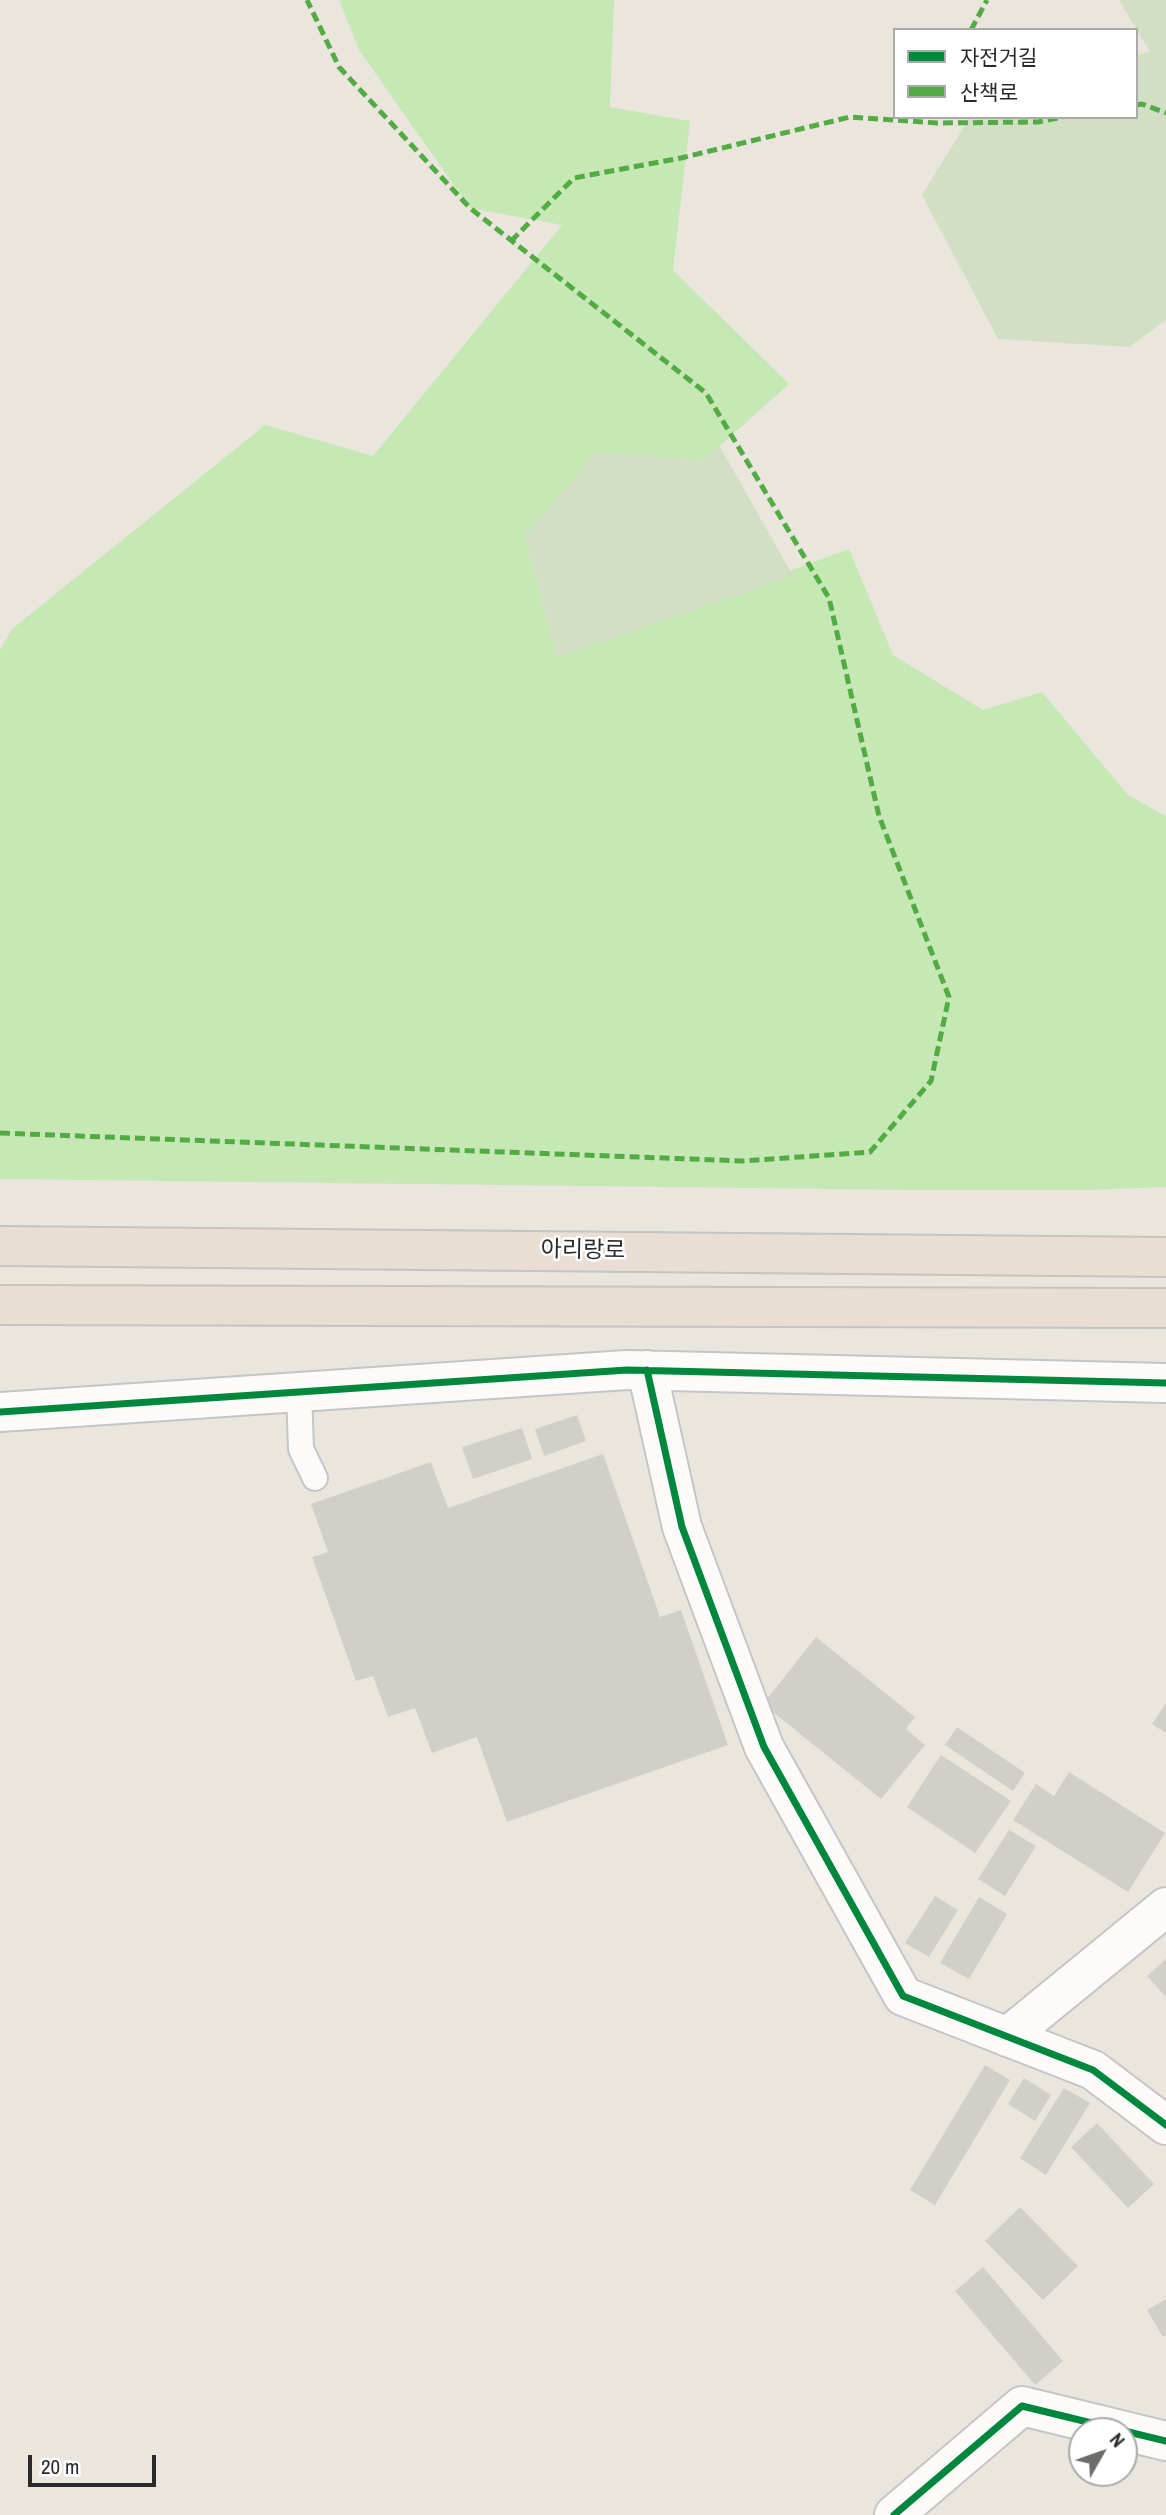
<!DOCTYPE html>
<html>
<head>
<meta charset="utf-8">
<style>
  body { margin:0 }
  #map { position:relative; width:1166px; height:2515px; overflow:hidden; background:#eae6de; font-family:"Archivo Narrow","Noto Sans KR",sans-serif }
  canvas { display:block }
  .legend { position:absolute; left:893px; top:28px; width:245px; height:91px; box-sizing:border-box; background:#fff; border:2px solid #aaa; margin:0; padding:9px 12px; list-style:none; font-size:21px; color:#2a2a2a }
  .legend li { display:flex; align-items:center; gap:14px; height:35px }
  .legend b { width:35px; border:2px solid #aaa }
  .north { position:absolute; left:1068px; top:2417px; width:70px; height:70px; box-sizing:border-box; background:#fff; border:2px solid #aaa; border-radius:50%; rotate:50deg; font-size:19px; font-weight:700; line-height:28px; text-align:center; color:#2a2a2a }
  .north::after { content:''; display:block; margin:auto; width:24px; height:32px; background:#6d6c69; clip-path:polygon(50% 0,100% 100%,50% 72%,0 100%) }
  .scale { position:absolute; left:28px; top:2455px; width:128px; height:32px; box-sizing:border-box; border:4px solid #2a2a2a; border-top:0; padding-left:9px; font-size:21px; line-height:24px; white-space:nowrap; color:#2a2a2a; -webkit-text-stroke:5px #fff; paint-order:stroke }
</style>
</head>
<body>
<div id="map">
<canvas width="1166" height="2515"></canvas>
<ul class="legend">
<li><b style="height:9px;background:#00873e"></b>자전거길</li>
<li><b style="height:9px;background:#53ab44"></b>산책로</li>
</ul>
<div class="north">N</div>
<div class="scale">20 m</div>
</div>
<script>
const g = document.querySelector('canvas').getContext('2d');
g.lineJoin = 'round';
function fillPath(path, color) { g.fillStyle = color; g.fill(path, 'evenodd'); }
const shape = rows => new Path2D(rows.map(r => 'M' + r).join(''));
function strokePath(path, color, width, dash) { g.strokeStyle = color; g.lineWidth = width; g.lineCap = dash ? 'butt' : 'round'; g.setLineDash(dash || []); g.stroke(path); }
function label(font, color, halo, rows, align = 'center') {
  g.font = font + ' "Archivo Narrow","Noto Sans KR",sans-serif'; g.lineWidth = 5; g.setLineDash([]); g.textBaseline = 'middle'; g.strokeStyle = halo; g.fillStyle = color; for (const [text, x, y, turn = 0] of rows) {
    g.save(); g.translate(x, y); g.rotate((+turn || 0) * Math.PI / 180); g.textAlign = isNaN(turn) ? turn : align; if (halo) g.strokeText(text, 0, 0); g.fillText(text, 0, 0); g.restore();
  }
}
const green = shape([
  [339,0,614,0,610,107,690,121,673,270,789,384,704,460,596,453,525,536,557,657,849,549,893,655,983,710,1042,692,1128,795,1166,816,1166,1187,1091,1190,913,1190,0,1179,0,650,12,629,265,425,373,456,562,225,470,208,359,50]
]);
const cemetery = shape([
  [1119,0,1166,0,1166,320,1129,347,998,339,922,195,970,117,1136,117,1136,55,1150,52],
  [719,445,793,576,557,657,525,536,596,452,703,460]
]);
const building = shape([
  [577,1415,586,1441,544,1456,535,1429],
  [522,1428,532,1459,473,1479,462,1447],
  [603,1454,660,1617,681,1610,728,1745,507,1822,477,1737,432,1753,415,1708,388,1717,373,1676,356,1681,312,1557,328,1552,311,1504,431,1462,448,1508],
  [816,1637,915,1717,906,1729,925,1745,881,1799,763,1704],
  [1166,1703,1166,1733,1152,1724],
  [957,1727,1025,1773,1013,1791,945,1745],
  [941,1755,1011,1801,975,1853,907,1807],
  [1069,1772,1165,1833,1128,1892,1013,1820,1036,1784,1054,1796],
  [1009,1830,1036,1846,1005,1896,978,1879],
  [935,1896,958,1910,929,1957,905,1943],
  [979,1897,1007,1914,969,1979,940,1963],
  [1166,1959,1166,1997,1147,1976],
  [985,2065,1010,2080,935,2205,910,2190],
  [1024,2078,1051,2095,1035,2121,1008,2104],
  [1064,2088,1090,2103,1046,2175,1020,2158],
  [1097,2123,1154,2184,1128,2208,1071,2147],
  [1020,2207,1078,2266,1043,2300,985,2241],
  [983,2267,1063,2361,1035,2385,955,2291],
  [1166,2299,1166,2335,1163,2337,1147,2310]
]);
const lane = shape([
  [299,1392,301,1449,315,1478]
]);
const street = shape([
  [647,1370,682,1527,764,1747,903,1996,1093,2070,1166,2125],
  [0,1412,627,1370,1166,1383],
  [1007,2037,1166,1907],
  [894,2515,1022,2406,1166,2441]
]);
const highway = shape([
  [0,1246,1166,1257],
  [0,1305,1166,1308]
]);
const quiet = shape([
  [971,30,987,0],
  [1136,105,1142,104,1166,113],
  [511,241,574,178,681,158,850,117,937,123,1038,122,1063,117],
  [0,1133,743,1161,870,1152,931,1081,949,997,879,816,829,598,706,393,470,208,339,67,307,0]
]);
const cycleway = shape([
  [647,1370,682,1527,764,1747,903,1996,1093,2070,1166,2125],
  [0,1412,627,1370,1166,1383],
  [894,2515,1022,2406,1166,2441]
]);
const streetNames = [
  ["아리랑로",583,1251,1]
];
fillPath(green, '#c6e8b4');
fillPath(cemetery, '#d3dfc5');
fillPath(building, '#d2cfca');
strokePath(lane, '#c6c5c5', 28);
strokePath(street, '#c6c5c5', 42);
strokePath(highway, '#c5c4c0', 42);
strokePath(lane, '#fcfbfa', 24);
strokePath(street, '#fcfbfa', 38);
strokePath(highway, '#e9ded3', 38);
strokePath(quiet, '#53ab44', 5, [10, 5]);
strokePath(cycleway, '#00873e', 7);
label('23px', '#2a2a2a', '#fff', streetNames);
</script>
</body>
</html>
